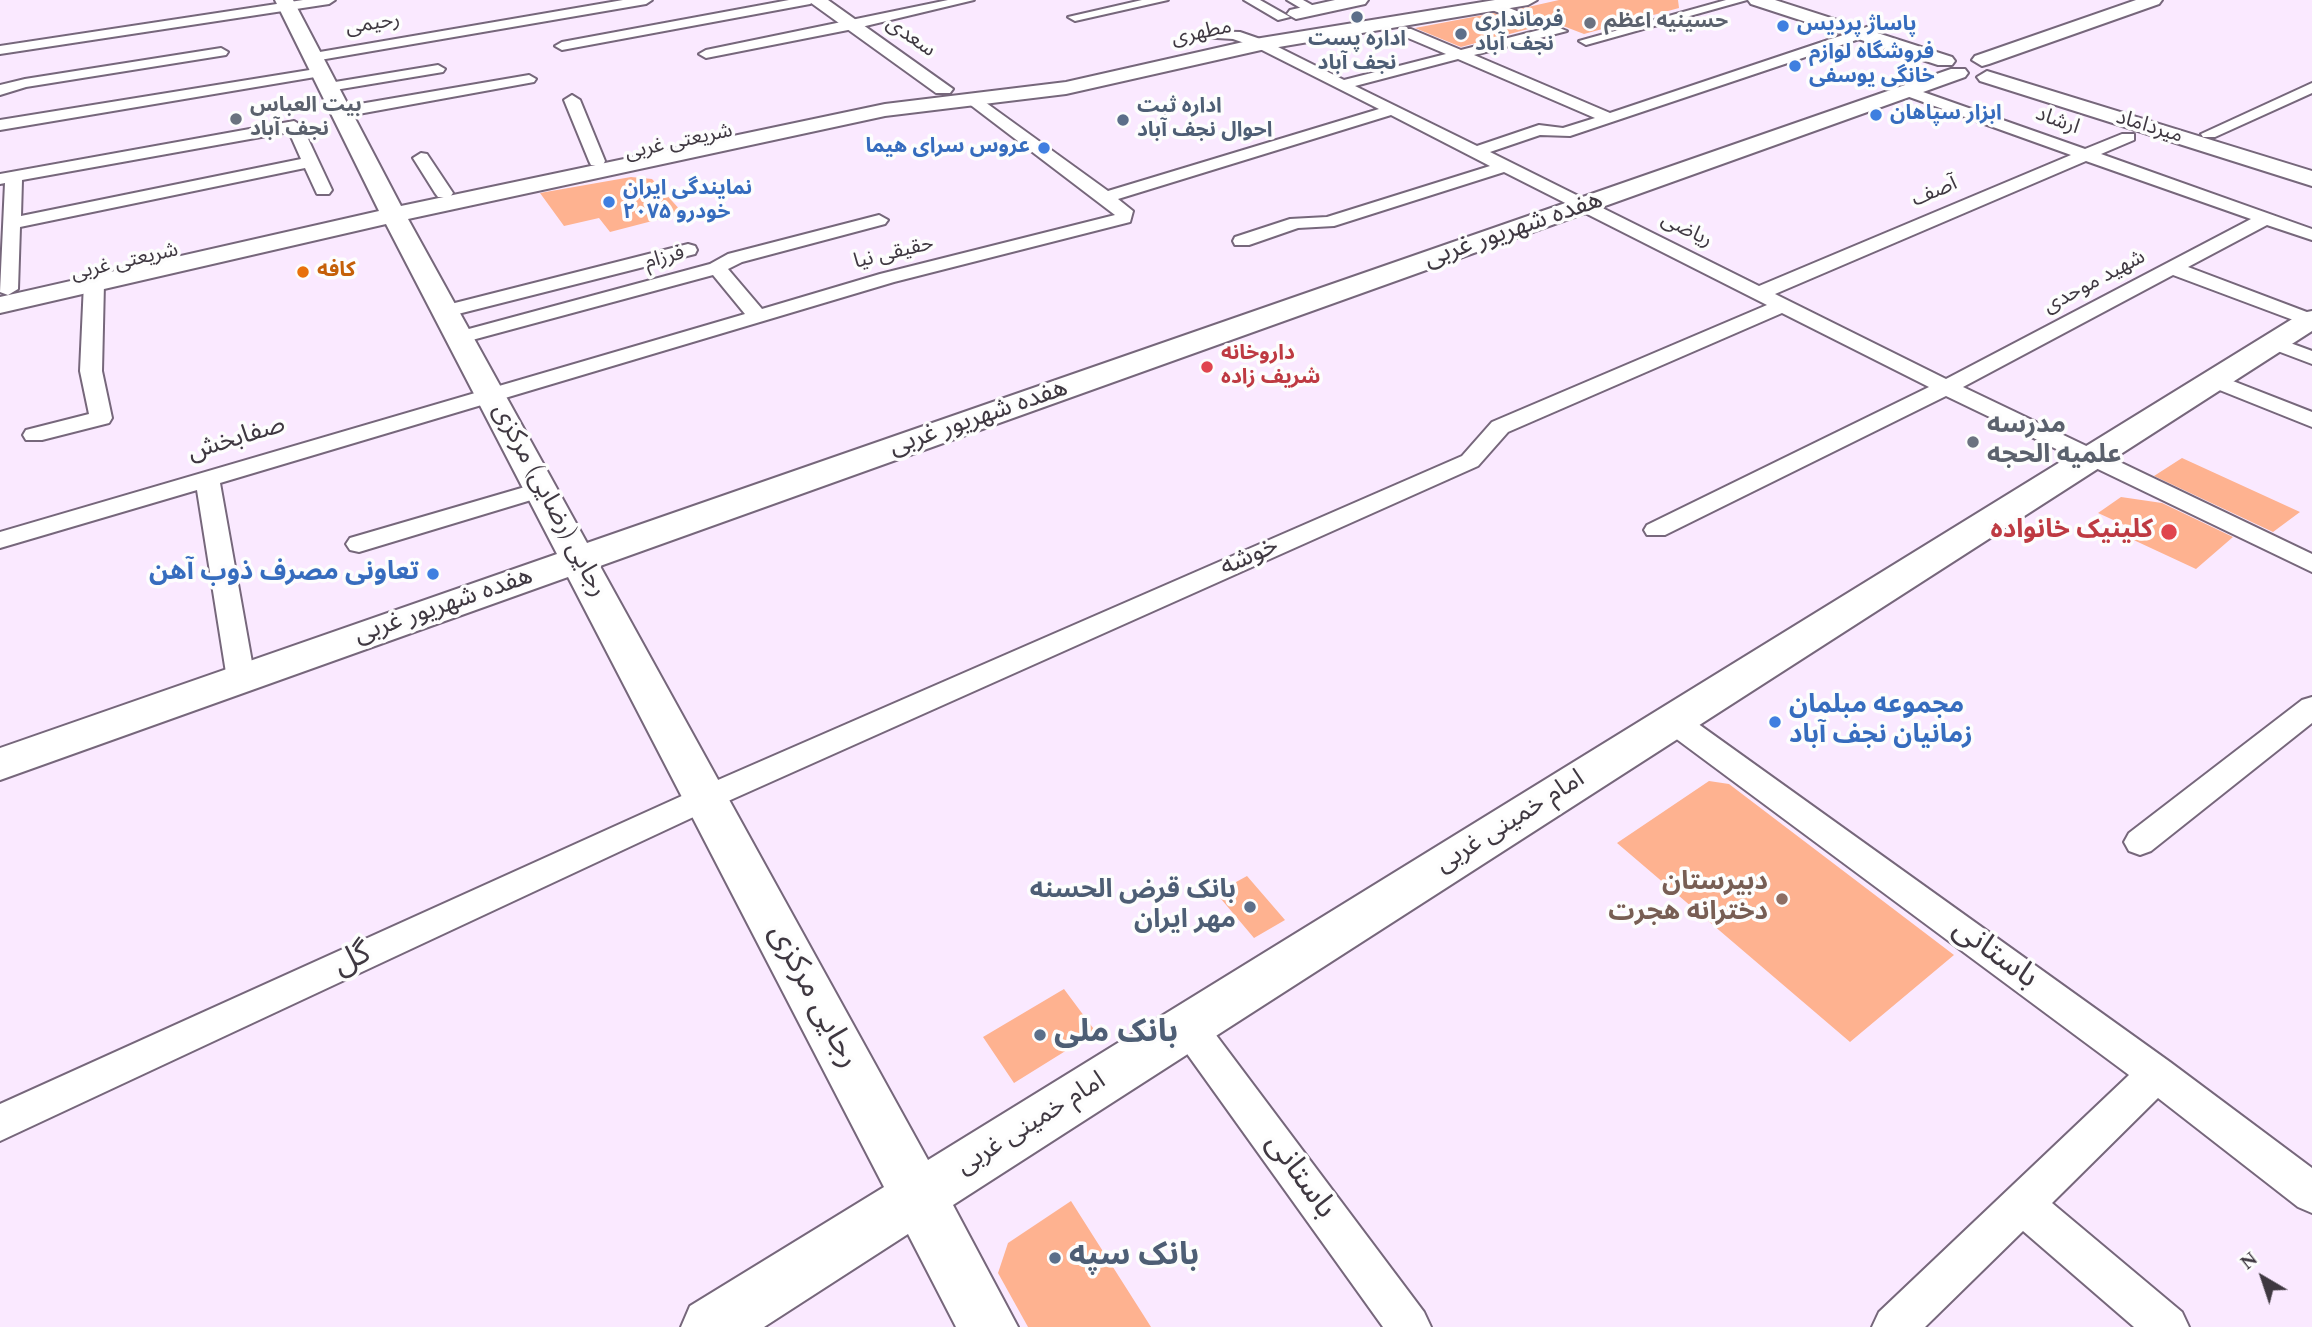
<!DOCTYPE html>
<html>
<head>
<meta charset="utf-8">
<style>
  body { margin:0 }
  #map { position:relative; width:2312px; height:1327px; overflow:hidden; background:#fae9ff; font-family:Spectral,serif }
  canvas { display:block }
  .north { position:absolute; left:2228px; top:1243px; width:70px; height:70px; -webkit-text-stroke:5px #fdfdfd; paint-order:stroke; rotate:321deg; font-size:19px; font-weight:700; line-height:28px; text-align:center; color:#3f3841 }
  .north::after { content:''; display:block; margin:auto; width:24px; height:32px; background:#3f3841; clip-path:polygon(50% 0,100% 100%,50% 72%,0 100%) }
</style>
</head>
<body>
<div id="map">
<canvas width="2312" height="1327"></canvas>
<div class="north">N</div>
</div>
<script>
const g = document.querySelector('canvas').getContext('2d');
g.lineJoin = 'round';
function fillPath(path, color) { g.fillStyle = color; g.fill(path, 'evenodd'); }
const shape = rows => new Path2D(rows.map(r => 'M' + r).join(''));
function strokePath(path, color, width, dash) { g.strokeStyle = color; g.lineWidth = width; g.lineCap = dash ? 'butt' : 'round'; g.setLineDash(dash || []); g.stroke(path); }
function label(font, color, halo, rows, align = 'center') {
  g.font = font + ' Spectral,"Noto Sans Arabic",serif'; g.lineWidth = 7; g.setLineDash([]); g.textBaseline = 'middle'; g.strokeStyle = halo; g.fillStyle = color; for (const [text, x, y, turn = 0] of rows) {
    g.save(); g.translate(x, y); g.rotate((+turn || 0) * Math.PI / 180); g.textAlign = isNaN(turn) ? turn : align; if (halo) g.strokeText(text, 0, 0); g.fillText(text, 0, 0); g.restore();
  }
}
const building = shape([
  [1559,0,1678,0,1679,8,1584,34,1519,9],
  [1494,13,1532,28,1461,47,1415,28],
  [631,177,652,179,683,213,610,232,599,218,564,226,540,193],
  [2182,458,2300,512,2273,532,2154,476],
  [2121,497,2162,503,2233,537,2196,569,2125,536,2133,529,2098,513],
  [1709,781,1729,784,1954,955,1850,1042,1617,843],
  [1247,876,1285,920,1254,938,1216,893],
  [1064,989,1096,1032,1014,1083,983,1037],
  [1071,1201,1151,1327,1028,1327,998,1273,1008,1243]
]);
const street = shape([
  [303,0,335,0,329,4,0,54,0,46,303,0],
  [623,0,652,0,646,4,314,61,307,57,314,53,623,0],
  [789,0,816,0,810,4,562,50,555,46,562,42,789,0],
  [948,0,974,0,853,29,706,58,699,54,706,50,948,0],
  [1142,0,1168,0,1075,21,1068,17,1142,0],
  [1244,0,1260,0,1290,17,1278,20,1244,0],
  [1287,0,1303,0,1321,10,1309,13,1287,0],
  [1726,0,1747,0,1586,45,1579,41,1726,0],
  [1494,2,1567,31,1474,55,1610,113,1870,26,1880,26,1880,32,1570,136,1540,135,1490,152,1759,286,2071,155,1901,94,1898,91,1906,86,2085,149,2122,134,2134,134,2134,140,2101,154,2312,229,2312,240,2267,225,2188,267,2312,314,2312,327,2173,275,1963,387,2312,554,2312,572,1946,396,1665,535,1647,535,1644,530,1647,525,1929,387,1782,313,1508,432,1478,466,717,806,0,1141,0,1104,695,790,1462,456,1492,422,1767,305,1504,172,1334,226,1298,228,1249,245,1235,245,1233,241,1235,237,1290,219,1327,217,1490,166,1391,115,1118,199,1133,211,1130,222,894,282,220,483,255,679,251,686,241,689,231,686,227,679,197,490,0,548,0,532,745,314,713,275,461,343,451,337,454,333,710,264,728,254,879,215,888,220,885,224,742,262,728,269,762,309,880,274,1115,215,968,103,968,97,978,97,1108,191,1379,109,1256,47,1233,39,1201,37,1201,31,1240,32,1266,41,1344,80,1446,54,1401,35,1401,29,1411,29,1461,50,1543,29,1489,9,1487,6,1494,2],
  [1458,59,1595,118,1563,128,1539,125,1477,146,1355,86,1458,59],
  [2086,161,2251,219,1946,379,1775,294,2086,161],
  [221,48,228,52,226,55,26,87,0,95,0,85,25,79,221,48],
  [438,65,445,69,443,72,329,91,322,87,329,83,438,65],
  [322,68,329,72,327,75,0,130,0,120,322,68],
  [529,75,536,79,534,82,342,117,334,112,342,107,529,75],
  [2312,83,2312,93,2215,137,2203,137,2201,134,2312,83],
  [572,95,580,100,605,161,603,165,591,165,589,161,564,100,572,95],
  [294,121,302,126,332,190,329,194,317,194,305,168,20,227,18,289,8,295,0,292,5,183,0,184,0,174,294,121],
  [289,132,301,159,21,216,22,180,289,132],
  [421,153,427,154,453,193,450,197,438,197,435,193,413,158,421,153],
  [688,244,695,246,697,250,695,254,446,317,436,311,439,307,688,244],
  [94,277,104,283,102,371,112,418,109,423,42,440,26,440,23,435,26,430,89,414,80,371,84,283,94,277],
  [2274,337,2312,351,2312,364,2267,347,2264,343,2267,339,2274,337],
  [2215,374,2312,412,2312,427,2207,385,2204,380,2207,375,2215,374],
  [542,482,551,484,554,489,551,494,359,552,350,550,346,544,350,538,542,482],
  [2312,697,2312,723,2151,851,2140,855,2129,851,2124,842,2129,833,2302,700,2312,697],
  [1673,710,1683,713,2170,1062,2312,1168,2312,1213,2298,1207,2158,1098,2052,1203,2182,1312,2189,1327,2134,1327,2023,1231,1925,1327,1872,1327,1879,1312,2129,1075,1663,729,1658,721,1663,713,1673,710],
  [1188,1010,1201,1015,1424,1312,1431,1327,1383,1327,1175,1037,1170,1026,1175,1015,1188,1010]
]);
const secondary = shape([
  [275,0,293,0,401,206,885,104,1066,82,1261,38,1495,0,1537,0,1528,5,1261,50,1066,94,885,116,408,219,587,543,1951,69,1965,69,1968,73,1965,77,600,566,928,1160,2302,313,2312,311,2312,331,953,1205,1018,1327,956,1327,908,1234,764,1327,681,1327,690,1306,884,1187,568,577,0,780,0,748,557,554,386,224,0,313,0,297,379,211,275,0],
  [807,0,828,0,953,89,950,93,936,93,807,0],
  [1335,0,1368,0,1365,4,1296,19,1287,14,1290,10,1335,0],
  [1748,0,1775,0,1952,57,1955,61,1952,65,1938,65,1751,4,1748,0],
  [2136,0,2162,0,2159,4,1989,64,1982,66,1972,60,1975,56,2136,0],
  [1987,71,2312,171,2312,186,1980,81,1977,77,1987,71]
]);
const markers = [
  [1357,17,7,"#5c6f8a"],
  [1590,23,7,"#6b7280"],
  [1783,26,7,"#3f7fe0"],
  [1461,34,7,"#5c6f8a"],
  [1795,66,7,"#3f7fe0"],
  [1876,115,7,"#3f7fe0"],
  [236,119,7,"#6b7280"],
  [1123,120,7,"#5c6f8a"],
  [1044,148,7,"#3f7fe0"],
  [609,202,7,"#3f7fe0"],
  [303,272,7,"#e8710a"],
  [1207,367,7,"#e0444e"],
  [1973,442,7,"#6b7280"],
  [2169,532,9,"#e0444e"],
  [433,574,7,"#3f7fe0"],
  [1775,722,7,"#3f7fe0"],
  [1782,899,7,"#8d6e63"],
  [1250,907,7,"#5c6f8a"],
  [1040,1035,7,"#5c6f8a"],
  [1055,1258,7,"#5c6f8a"]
];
const farServicenames = [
  ["فرمانداری",1475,22],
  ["نجف آباد",1475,46],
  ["اداره پست",1357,41,"center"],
  ["نجف آباد",1357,65,"center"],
  ["اداره ثبت",1137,108],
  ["احوال نجف آباد",1137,132]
];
const farWorshipnames = [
  ["حسینیه اعظم",1604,23],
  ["بیت العباس",250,107],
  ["نجف آباد",250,131]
];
const farStreetnames = [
  ["رحیمی",373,25,-9],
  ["مطهری",1202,34,-12],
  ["سعدی",910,38,35],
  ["ارشاد",2057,122,20],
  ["میرداماد",2149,128,17],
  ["شریعتی غربی",679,143,-12],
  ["آصف",1935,193,-23],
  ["ریاضی",1686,231,26],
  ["حقیقی نیا",894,254,-14],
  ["فرزام",665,259,-15],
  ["شریعتی غربی",125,263,-13],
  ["شهید موحدی",2095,283,-28]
];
const farShopnames = [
  ["پاساژ پردیس",1797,26],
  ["فروشگاه لوازم",1809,54],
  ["خانگی یوسفی",1809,78],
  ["ابزار سپاهان",1890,115],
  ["عروس سرای هیما",1030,148,"right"],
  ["نمایندگی ایران",623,190],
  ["خودرو ۲۰۷۵",623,214]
];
const farFoodnames = [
  ["کافه",317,272]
];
const farHealthnames = [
  ["داروخانه",1221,355],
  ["شریف زاده",1221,379]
];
const streetNames = [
  ["هفده شهریور غربی",1514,231,-19],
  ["هفده شهریور غربی",979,419,-19],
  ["صفابخش",237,440,-17],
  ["رجایی (رضایی) مرکزی",548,501,62],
  ["خوشه",1250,558,-24],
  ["هفده شهریور غربی",444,607,-19],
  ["امام خمینی غربی",1511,823,-32],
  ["امام خمینی غربی",1032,1125,-32]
];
const worshipNames = [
  ["مدرسه",1987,427],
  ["علمیه الحجه",1987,457]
];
const healthNames = [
  ["کلینیک خانواده",2153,532]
];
const shopNames = [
  ["تعاونی مصرف ذوب آهن",419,574],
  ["مجموعه مبلمان",1789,707,"left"],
  ["زمانیان نجف آباد",1789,737,"left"]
];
const educationNames = [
  ["دبیرستان",1768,884],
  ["دخترانه هجرت",1768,914]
];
const serviceNames = [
  ["بانک قرض الحسنه",1236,892],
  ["مهر ایران",1236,922]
];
const nearStreetnames = [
  ["باستانی",1994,955,36],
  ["گل",353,961,-25],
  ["رجایی مرکزی",812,997,62],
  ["باستانی",1299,1177,54]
];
const nearServicenames = [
  ["بانک ملی",1054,1035],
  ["بانک سپه",1069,1258]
];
fillPath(building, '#feb290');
strokePath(street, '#76677b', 4);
strokePath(secondary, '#76677b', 4);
fillPath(street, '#fff');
fillPath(secondary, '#fff');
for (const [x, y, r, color] of markers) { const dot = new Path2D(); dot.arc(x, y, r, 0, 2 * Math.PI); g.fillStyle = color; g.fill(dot); strokePath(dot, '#fdfdfd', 2.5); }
label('bold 21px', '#4e5e75', '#fdfdfd', farServicenames, 'left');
label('bold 21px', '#5b616d', '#fdfdfd', farWorshipnames, 'left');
label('21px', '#3f3841', '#fdfdfd', farStreetnames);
label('bold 21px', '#366cbe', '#fdfdfd', farShopnames, 'left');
label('bold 21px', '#c56008', '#fdfdfd', farFoodnames, 'left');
label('bold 21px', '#be3a42', '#fdfdfd', farHealthnames, 'left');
label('26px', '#3f3841', '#fdfdfd', streetNames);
label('bold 26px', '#5b616d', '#fdfdfd', worshipNames, 'left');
label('bold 26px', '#be3a42', '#fdfdfd', healthNames, 'right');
label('bold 26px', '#366cbe', '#fdfdfd', shopNames, 'right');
label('bold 26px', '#785e54', '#fdfdfd', educationNames, 'right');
label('bold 26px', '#4e5e75', '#fdfdfd', serviceNames, 'right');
label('32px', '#3f3841', '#fdfdfd', nearStreetnames);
label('bold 32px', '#4e5e75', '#fdfdfd', nearServicenames, 'left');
</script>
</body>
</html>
